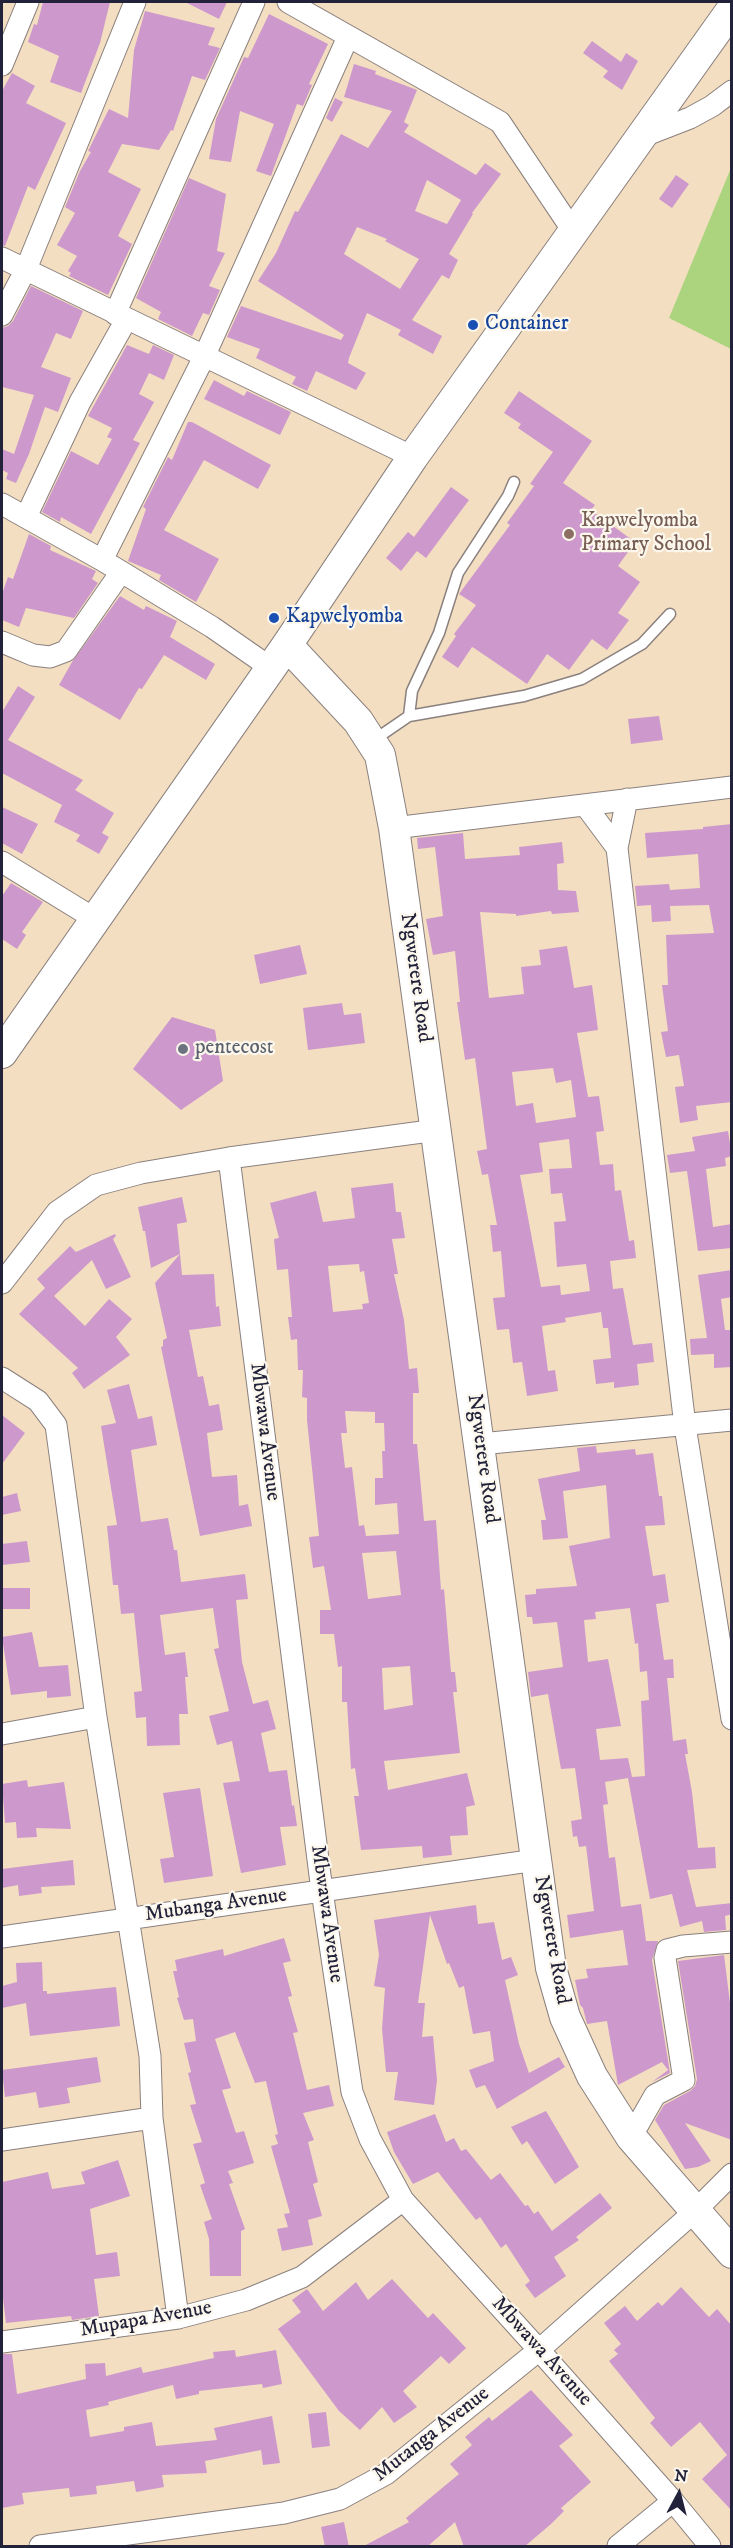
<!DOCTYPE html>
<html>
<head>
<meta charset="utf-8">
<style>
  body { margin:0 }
  #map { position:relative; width:733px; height:2548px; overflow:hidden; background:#f3dec1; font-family:"IM FELL DW Pica",serif }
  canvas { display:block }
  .frame { position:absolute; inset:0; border:3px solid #22223b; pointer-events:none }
  .north { position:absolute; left:649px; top:2464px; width:60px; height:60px; -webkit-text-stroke:4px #fbf7ec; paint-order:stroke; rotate:7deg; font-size:16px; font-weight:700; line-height:24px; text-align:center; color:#22223b }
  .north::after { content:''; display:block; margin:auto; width:21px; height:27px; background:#22223b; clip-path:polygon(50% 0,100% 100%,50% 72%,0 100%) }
</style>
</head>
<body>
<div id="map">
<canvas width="733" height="2548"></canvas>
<div class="frame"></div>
<div class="north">N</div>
</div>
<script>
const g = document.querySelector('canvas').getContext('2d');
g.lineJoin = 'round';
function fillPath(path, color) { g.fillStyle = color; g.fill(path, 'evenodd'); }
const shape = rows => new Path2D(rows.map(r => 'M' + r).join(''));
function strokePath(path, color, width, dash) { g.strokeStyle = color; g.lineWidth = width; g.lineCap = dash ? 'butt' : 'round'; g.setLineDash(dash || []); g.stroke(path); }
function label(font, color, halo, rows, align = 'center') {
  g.font = font + ' "IM FELL DW Pica",serif'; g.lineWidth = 4.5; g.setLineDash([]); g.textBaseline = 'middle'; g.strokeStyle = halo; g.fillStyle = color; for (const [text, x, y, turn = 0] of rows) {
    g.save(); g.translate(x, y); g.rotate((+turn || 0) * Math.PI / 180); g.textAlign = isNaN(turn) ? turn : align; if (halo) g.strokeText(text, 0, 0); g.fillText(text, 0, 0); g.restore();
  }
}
const green = shape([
  [731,168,731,349,669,318]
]);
const building = shape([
  [43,2,110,2,100,43,81,93,50,82,59,56,28,42,34,24,37,25],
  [185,2,227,2,219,19],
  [145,11,215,28,208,45,220,48,205,80,192,76,173,131,171,130,159,150,122,144,108,172,141,189,118,236,132,244,108,295,69,276,71,273,68,271,77,256,57,245,75,213,65,207,80,171,91,152,88,151,109,109,128,118,134,50],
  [269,14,328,44,309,84,312,85,303,106,297,104,271,176,256,171,274,124,240,111,231,162,209,159,216,119,244,57,248,58],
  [592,41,621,62,626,53,638,61,622,90,603,77,608,71,583,53],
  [354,64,376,71,375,74,417,90,404,122,409,125,404,132,476,175,485,163,501,174,472,213,473,214,449,254,458,260,449,279,442,275,412,320,442,336,433,354,398,335,401,330,367,313,349,358,348,363,366,373,356,390,316,371,307,391,292,384,296,377,256,358,260,349,227,337,241,306,341,340,344,335,258,281,276,253,295,211,298,212,341,134,368,148,392,111,344,97],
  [427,180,461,200,447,224,415,211],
  [357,227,387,239,385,241,419,259,400,289,344,254],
  [12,73,35,86,26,103,66,123,35,190,28,186,5,246,2,245,2,91],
  [335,98,343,102,332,122,326,118],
  [676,175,689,184,672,208,659,199],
  [189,178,226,194,217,251,225,253,209,286,220,290,209,315,203,313,192,336,158,319,161,312,136,298],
  [31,286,83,311,71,339,56,333,41,367,71,378,58,412,45,407,29,454,16,483,6,479,8,473,2,470,2,449,14,454,34,395,2,387,2,328,8,326,13,321],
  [127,345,149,354,153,345,174,355,164,380,149,373,139,394,154,402,133,440,140,443,91,534,61,517,60,522,42,512,71,451,98,465,112,439,107,437,112,428,88,416],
  [214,380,244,396,247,391,291,412,280,435,204,399],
  [519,391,592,441,563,483,595,505,591,510,635,542,618,566,640,582,618,613,629,620,607,650,592,639,569,670,547,654,527,684,474,648,472,647,458,668,442,657,456,636,454,634,476,605,459,594,510,525,507,523,534,486,530,484,553,452,518,428,521,424,504,413],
  [188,422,192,422,271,465,258,489,204,460,164,530,219,559,196,602,159,580,161,575,128,561,146,509,143,507,168,457,172,460],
  [451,487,469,500,426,558,417,551,401,571,386,558,408,532,414,537],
  [29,534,51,546,50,550,96,571,92,579,98,583,74,618,26,608,19,627,2,620,2,594,8,577,13,579],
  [120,596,144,610,146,606,177,621,170,637,215,664,206,680,164,655,142,689,139,688,120,720,59,685,72,662],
  [18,686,35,697,8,740,83,780,75,790,114,813,102,833,109,837,99,854,76,841,80,835,54,822,62,805,2,773,2,712],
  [659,716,663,740,631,744,628,719],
  [2,807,38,824,22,854,2,843],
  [732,824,732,1102,696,1106,698,1120,680,1123,675,1087,684,1086,679,1055,666,1057,661,1032,668,1031,662,985,668,985,666,935,714,933,709,905,670,906,671,921,652,922,651,905,637,906,635,886,669,884,670,890,700,888,698,854,647,858,645,833,703,829,703,827],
  [463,833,465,859,520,855,519,847,562,842,564,863,557,864,558,890,576,891,579,912,552,914,551,911,516,916,516,914,480,912,489,998,524,994,521,967,541,965,539,950,567,946,574,988,592,985,598,1030,577,1033,588,1097,599,1096,604,1131,596,1132,600,1165,613,1164,615,1191,621,1190,629,1241,634,1240,636,1258,610,1261,613,1289,623,1288,633,1345,652,1343,654,1362,637,1364,639,1385,614,1388,614,1382,596,1384,593,1360,611,1358,608,1328,603,1328,601,1312,565,1318,566,1322,542,1326,548,1371,555,1370,558,1391,527,1396,522,1362,513,1363,509,1329,497,1330,493,1298,505,1297,501,1251,493,1252,490,1225,497,1225,488,1174,482,1175,477,1151,487,1149,475,1058,465,1060,457,1002,460,1002,455,951,433,955,426,919,443,916,435,847,418,849,417,838],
  [553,1068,556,1083,571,1080,576,1117,536,1123,533,1103,516,1106,512,1072],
  [569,1139,572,1168,549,1169,551,1194,562,1193,566,1221,554,1222,557,1267,586,1264,590,1291,561,1295,560,1285,541,1287,520,1175,543,1172,539,1143],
  [11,883,43,902,22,932,26,935,17,949,2,939,2,896],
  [300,945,307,974,260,984,254,955],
  [342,1003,344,1015,361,1013,365,1043,308,1050,303,1008],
  [172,1017,215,1030,223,1081,181,1110,133,1069],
  [728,1131,732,1156,725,1158,726,1166,706,1169,713,1227,732,1224,732,1248,698,1251,687,1171,670,1173,667,1155,695,1151,692,1137],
  [393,1183,396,1212,401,1212,405,1238,392,1239,398,1274,394,1274,404,1320,409,1369,417,1368,419,1393,413,1393,413,1444,417,1444,424,1521,436,1520,441,1590,444,1589,451,1672,455,1672,457,1692,453,1692,460,1753,384,1761,388,1790,467,1773,475,1805,466,1807,468,1835,450,1836,452,1855,423,1858,422,1846,361,1850,354,1796,359,1796,355,1768,351,1769,347,1702,342,1702,342,1666,338,1667,334,1634,320,1634,320,1610,331,1610,324,1566,313,1568,309,1537,319,1536,307,1420,307,1398,302,1397,303,1370,298,1370,297,1339,291,1340,288,1317,292,1317,288,1269,277,1270,274,1239,279,1238,270,1203,316,1191,323,1222,355,1218,351,1188],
  [359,1264,360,1272,364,1271,369,1303,362,1304,363,1309,333,1312,328,1266],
  [345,1411,375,1412,375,1423,384,1423,385,1451,382,1451,383,1478,375,1478,375,1505,397,1503,399,1534,366,1536,364,1525,359,1526,352,1467,345,1468,341,1433,347,1433],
  [396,1551,401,1595,368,1599,362,1553],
  [410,1666,413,1705,384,1710,382,1668],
  [182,1197,187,1222,177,1224,180,1254,151,1268,145,1231,143,1231,138,1207],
  [115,1234,116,1236,113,1239,131,1277,106,1289,92,1260,54,1296,85,1326,109,1299,132,1319,116,1337,130,1355,84,1389,72,1373,78,1368,19,1314,45,1288,37,1279,70,1246,76,1252],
  [180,1254,182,1275,214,1274,216,1307,219,1306,221,1326,189,1330,198,1377,203,1376,209,1406,219,1404,223,1430,207,1433,212,1477,237,1475,239,1506,248,1504,252,1526,200,1536,161,1347,163,1346,163,1340,167,1338,155,1283],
  [732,1270,732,1297,721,1299,725,1330,732,1330,732,1367,714,1368,714,1354,691,1355,690,1339,707,1338,698,1275],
  [129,1384,138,1419,152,1416,157,1445,131,1450,141,1522,168,1518,174,1550,177,1550,181,1582,245,1574,248,1599,236,1600,242,1662,253,1704,268,1700,276,1729,261,1733,269,1772,287,1770,292,1806,294,1805,297,1826,280,1827,286,1865,241,1873,223,1783,240,1781,232,1741,217,1745,209,1716,229,1711,214,1649,219,1648,213,1608,160,1615,165,1655,185,1652,188,1677,185,1677,188,1714,179,1714,180,1745,147,1746,146,1717,136,1718,134,1692,142,1691,134,1613,121,1614,118,1585,113,1585,107,1526,117,1525,101,1426,116,1423,107,1390],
  [2,1415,25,1433,2,1464],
  [596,1446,597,1453,635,1449,636,1455,653,1453,659,1496,662,1496,665,1525,645,1526,653,1576,665,1574,669,1602,656,1604,664,1660,673,1659,674,1678,667,1678,673,1741,686,1739,688,1754,685,1754,692,1792,698,1848,715,1847,716,1868,687,1870,696,1907,732,1903,732,1914,725,1916,726,1930,704,1932,702,1921,680,1927,672,1894,650,1899,628,1778,605,1782,608,1804,603,1805,609,1858,615,1857,621,1907,641,1904,646,1941,658,1941,652,1960,670,2073,652,2082,668,2070,662,2062,618,2085,607,2021,587,2024,583,2008,580,2005,575,1980,588,1978,586,1969,628,1965,623,1930,570,1938,567,1915,594,1911,586,1846,579,1847,577,1836,573,1837,571,1821,582,1819,575,1768,561,1769,548,1694,531,1697,528,1672,563,1667,557,1622,533,1624,532,1617,527,1617,525,1595,536,1594,536,1589,577,1586,569,1546,610,1538,606,1485,563,1491,568,1538,543,1540,541,1520,546,1520,538,1479,580,1471,577,1448],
  [630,1608,635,1644,638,1643,640,1672,647,1671,649,1700,641,1701,645,1776,632,1777,628,1758,600,1760,596,1729,621,1726,608,1659,588,1662,584,1620,596,1619,595,1612],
  [17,1493,21,1511,2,1515,2,1497],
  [27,1541,30,1562,2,1565,2,1544],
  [2,1588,30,1588,30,1609,2,1609],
  [32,1632,39,1667,68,1665,71,1696,47,1698,47,1691,11,1695,2,1637],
  [27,1780,28,1787,64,1782,71,1829,36,1828,37,1837,17,1838,16,1822,5,1823,2,1784],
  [200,1788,213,1876,164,1883,160,1859,174,1857,163,1793],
  [73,1860,75,1885,41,1887,42,1893,19,1896,18,1885,2,1888,2,1869],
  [476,1905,478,1924,494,1922,502,1960,511,1957,518,1975,505,1980,519,2044,529,2073,559,2057,565,2067,497,2109,485,2085,476,2088,469,2070,494,2061,490,2031,473,2034,464,1986,459,1988,449,1963,447,1964,430,1915,418,2003,425,2003,422,2037,433,2036,437,2080,434,2105,394,2100,398,2072,386,2072,382,2029,385,1988,374,1986,379,1955,374,1920],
  [284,1938,291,1961,283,1963,292,1996,288,1997,298,2032,293,2033,307,2090,329,2085,334,2106,303,2113,314,2140,308,2142,318,2182,313,2184,322,2216,308,2220,313,2245,282,2251,277,2229,288,2227,284,2214,290,2213,271,2146,278,2144,275,2135,278,2134,266,2081,255,2083,235,2032,215,2039,231,2088,222,2090,236,2133,244,2131,254,2163,228,2171,233,2183,229,2184,245,2229,241,2231,241,2276,210,2276,209,2239,204,2222,212,2219,200,2185,205,2183,193,2144,202,2142,190,2105,196,2104,188,2073,191,2072,184,2043,196,2041,193,2019,184,2020,177,1998,179,1997,173,1971,177,1971,175,1960,223,1949,224,1956],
  [724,1955,732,2019,732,2140,685,2123,711,2161,698,2167,685,2169,655,2120,664,2105,690,2091,695,2086,697,2079,678,1961],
  [42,1962,43,1991,47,1991,47,1994,116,1987,120,2026,30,2036,26,2003,2,2008,2,1986,17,1982,16,1963],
  [97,2057,101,2082,67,2088,70,2103,39,2108,36,2092,5,2097,2,2070],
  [546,2111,579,2167,555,2184,527,2141,522,2145,511,2127],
  [435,2114,446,2142,454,2138,461,2151,466,2149,491,2180,500,2173,525,2206,528,2205,534,2214,538,2211,552,2231,600,2193,612,2208,576,2237,579,2240,554,2257,566,2276,535,2298,525,2285,530,2281,506,2244,501,2248,480,2217,476,2220,438,2172,413,2184,394,2152,387,2132],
  [118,2160,130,2196,90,2209,96,2255,117,2252,120,2276,94,2279,99,2316,72,2320,71,2316,6,2323,2,2290,2,2182,48,2172,52,2189,85,2184,81,2172],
  [392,2279,428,2318,433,2313,466,2348,449,2364,441,2356,403,2391,417,2407,394,2423,382,2407,360,2430,339,2411,278,2329,301,2312,292,2300,307,2289,323,2311,356,2282,368,2300],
  [681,2287,709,2317,717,2309,732,2326,732,2511,702,2479,727,2455,700,2422,671,2447,650,2423,655,2418,609,2361,618,2354,614,2350,621,2344,604,2323,625,2306,637,2321,658,2302,662,2306],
  [235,2350,236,2357,276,2350,282,2384,263,2388,262,2384,199,2391,199,2394,176,2399,173,2385,108,2402,109,2405,86,2410,90,2437,124,2431,124,2427,152,2422,156,2446,217,2440,214,2428,272,2416,280,2463,263,2465,261,2450,205,2461,207,2473,162,2475,164,2487,136,2492,134,2481,96,2486,97,2494,70,2497,69,2488,22,2493,24,2504,2,2508,2,2354,12,2354,17,2394,86,2379,85,2364,105,2363,106,2376,141,2367,143,2373,214,2358,213,2352],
  [531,2390,573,2435,559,2446,591,2482,561,2508,564,2511,551,2524,524,2547,464,2547,455,2522,427,2547,362,2547,409,2522,406,2518,459,2474,450,2464,472,2445,465,2437,489,2417,492,2421],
  [326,2412,330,2446,312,2448,308,2414],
  [344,2522,349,2547,325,2547,321,2527]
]);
const lane = shape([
  [409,716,412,691,439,633,458,573,508,496,514,482],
  [374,740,409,716,524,696,582,679,642,644,670,614]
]);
const street = shape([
  [288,2,500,122,573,231],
  [2,65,28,2],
  [641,137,690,118,712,106,732,91],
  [2,258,413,457],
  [115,314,254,2],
  [2,315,26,269,135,2],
  [2,504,102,560,212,627,271,668],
  [26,517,80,402,126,320],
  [102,560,204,357,348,37],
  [2,642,33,655,50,657,66,651,121,572],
  [627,799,617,848,685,1426,732,1719],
  [585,805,617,848],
  [394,828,732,787],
  [2,862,95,919],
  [229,1158,322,1891,352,2092,370,2139,403,2200,539,2350,673,2501,710,2546],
  [2,1283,57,1212,96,1185,141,1173,229,1158,437,1130],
  [2,1378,38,1401,56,1425,96,1717,150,2056,152,2118,178,2318],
  [480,1444,732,1420],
  [2,1734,96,1717],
  [2,1937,536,1860],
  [631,2137,655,2095,684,2080,665,1958,667,1950,683,1946,732,1942],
  [2,2140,152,2118],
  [2,2342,178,2318,246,2300,302,2277,403,2200],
  [40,2546,284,2513,340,2499,386,2474,539,2350,694,2212,732,2174],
  [618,2546,673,2501]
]);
const secondary = shape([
  [287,645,358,721,380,755,394,828,551,1968,565,2017,592,2076,631,2137,732,2253],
  [2,1053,287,645,413,457,732,9]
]);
const markers = [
  [473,325,6,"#1a4fb4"],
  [569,534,6,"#8d6e63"],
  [274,618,6,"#1a4fb4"],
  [183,1049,6,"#6b7280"]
];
const transitNames = [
  ["Container",485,325],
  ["Kapwelyomba",286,618]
];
const educationNames = [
  ["Kapwelyomba",581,522],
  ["Primary School",581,546]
];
const streetNames = [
  ["Ngwerere Road",415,978,82],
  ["Mbwawa Avenue",264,1432,83],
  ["Ngwerere Road",482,1459,82],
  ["Mubanga Avenue",216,1906,-8],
  ["Mbwawa Avenue",326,1914,82],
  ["Ngwerere Road",551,1940,80],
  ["Mupapa Avenue",146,2320,-10],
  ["Mbwawa Avenue",541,2352,48],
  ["Mutanga Avenue",432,2435,-38]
];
const worshipNames = [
  ["pentecost",195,1049]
];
fillPath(green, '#acd47f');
fillPath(building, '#cd99cc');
strokePath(lane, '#8a807e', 13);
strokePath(street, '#8a807e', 23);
strokePath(secondary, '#8a807e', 32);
strokePath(lane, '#fff', 10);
strokePath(street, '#fff', 21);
strokePath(secondary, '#fff', 30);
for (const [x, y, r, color] of markers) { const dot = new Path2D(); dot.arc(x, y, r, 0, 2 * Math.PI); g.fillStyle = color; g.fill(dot); strokePath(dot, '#fbf7ec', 2); }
label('21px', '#164399', '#fbf7ec', transitNames, 'left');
label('21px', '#785e54', '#fbf7ec', educationNames, 'left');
label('21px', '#22223b', '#fbf7ec', streetNames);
label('21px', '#5b616d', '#fbf7ec', worshipNames, 'left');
</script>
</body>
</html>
